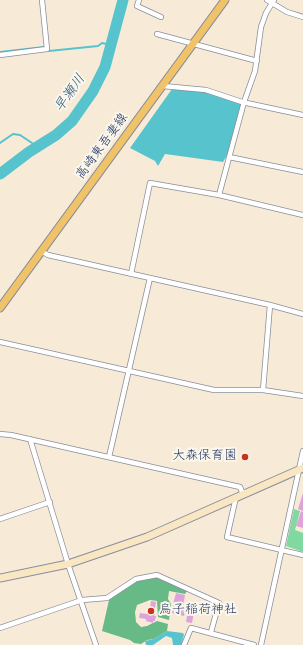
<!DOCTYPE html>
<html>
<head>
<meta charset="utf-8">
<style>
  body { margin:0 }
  canvas { display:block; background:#f7ebd8 }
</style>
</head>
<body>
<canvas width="303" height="645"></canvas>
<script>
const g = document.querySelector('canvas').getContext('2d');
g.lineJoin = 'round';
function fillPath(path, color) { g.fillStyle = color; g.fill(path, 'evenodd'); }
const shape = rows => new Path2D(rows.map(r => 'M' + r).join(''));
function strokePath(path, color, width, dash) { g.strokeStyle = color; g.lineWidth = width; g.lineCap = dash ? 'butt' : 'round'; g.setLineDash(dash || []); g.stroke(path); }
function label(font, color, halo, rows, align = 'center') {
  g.font = font + ' Kalam,"Klee One",sans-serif'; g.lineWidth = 4; g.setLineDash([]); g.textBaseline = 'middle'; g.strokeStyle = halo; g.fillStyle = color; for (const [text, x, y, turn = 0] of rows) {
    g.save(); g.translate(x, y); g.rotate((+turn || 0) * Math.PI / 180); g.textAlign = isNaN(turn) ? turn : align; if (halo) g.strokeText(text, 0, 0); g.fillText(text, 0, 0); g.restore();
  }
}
const green = shape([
  [294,509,300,511,295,530,303,533,303,552,286,546]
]);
const forest = shape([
  [157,577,187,591,185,594,169,591,168,599,171,604,169,620,158,617,157,601,150,600,137,605,135,612,136,622,141,627,147,626,157,621,168,624,167,631,154,639,147,640,141,644,134,643,130,640,102,631,109,600,137,581]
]);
const water = shape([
  [172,89,205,92,241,103,242,105,228,154,223,162,165,154,158,166,155,161,130,148],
  [167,631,183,633,184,635,181,645,173,645,172,638,166,636,153,645,146,645,145,641,154,639]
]);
const stream = shape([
  [49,51,98,46,102,43,111,45],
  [0,52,44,47],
  [0,143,13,134,20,135,32,143]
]);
const river = shape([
  [0,174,29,152,56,135,72,121,93,91,105,67,123,0]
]);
const building = shape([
  [303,493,303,511,298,509],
  [301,511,303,512,303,528,296,526],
  [176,593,185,595,183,606,173,604],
  [151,601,156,602,155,609,150,608],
  [173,605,186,607,184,616,172,613],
  [188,611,194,612,192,623,186,622],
  [147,612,155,614,154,616,156,616,155,621,153,621,153,623,146,621,146,619,139,618,140,613,147,614]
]);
const street = shape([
  [139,0,137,6,161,17],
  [267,0,287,12,303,17],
  [157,34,257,61],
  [0,55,47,49,42,0],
  [163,86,206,90,242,102,303,115],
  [229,157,303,172],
  [219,195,244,102,255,71,261,27,266,13,274,0],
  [41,251,48,255,270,305,303,314],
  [131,274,150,183,219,195,303,215],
  [0,342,214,390,263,390,303,396],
  [263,390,270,305],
  [0,434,11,435,240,487,243,494],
  [30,439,68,564,96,645],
  [109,457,150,278],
  [236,497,227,537,303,555],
  [0,519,50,502],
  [0,628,82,600,107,598,136,579,157,575,219,603,211,632],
  [184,645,191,628,254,645],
  [261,645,303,451]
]);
const secondary = shape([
  [0,578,68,564,147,537,303,468]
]);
const primary = shape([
  [0,308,225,0]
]);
const markers = [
  [245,457,4,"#c8321e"],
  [151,611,4,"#c8321e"]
];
const streetNames = [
  ["高崎東吾妻線",103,147,-54]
];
const poiNames = [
  ["大森保育園",237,457],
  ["烏子稲荷神社",159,611,"left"]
];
const waterNames = [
  ["早瀬川",71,94,-55]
];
fillPath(green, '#7fd9a0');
fillPath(forest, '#67b986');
fillPath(water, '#57c4cd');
strokePath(stream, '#57c4cd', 2);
strokePath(river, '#57c4cd', 11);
fillPath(building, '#dfa3db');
strokePath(street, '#898d9b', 6);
strokePath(secondary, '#898d9b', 9);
strokePath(primary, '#898d9b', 9);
strokePath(street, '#fff', 4.5);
strokePath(secondary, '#f9e7c3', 7);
strokePath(primary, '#f1c369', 7);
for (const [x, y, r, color] of markers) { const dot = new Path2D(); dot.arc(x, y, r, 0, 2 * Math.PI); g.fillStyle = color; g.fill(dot); strokePath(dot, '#fbf7ec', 1.5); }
label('13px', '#1b2f5e', '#fbf7ec', streetNames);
label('13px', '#1b2f5e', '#fbf7ec', poiNames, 'right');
label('italic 14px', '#2d5c7f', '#fbf7ec', waterNames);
</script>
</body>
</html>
